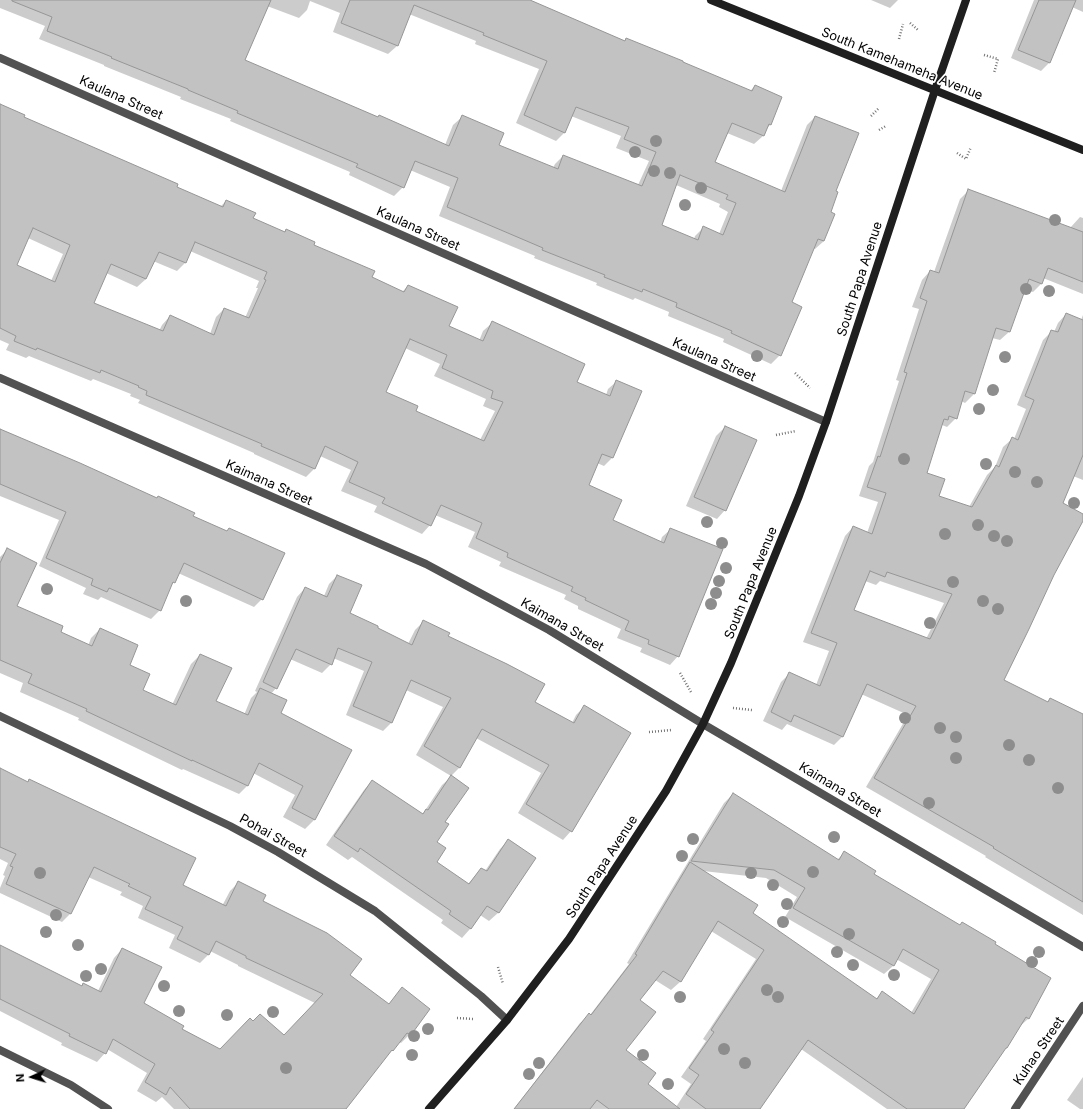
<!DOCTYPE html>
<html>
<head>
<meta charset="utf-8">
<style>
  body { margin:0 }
  #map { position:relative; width:1083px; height:1109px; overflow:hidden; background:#fff; font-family:Inter,sans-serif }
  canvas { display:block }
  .north { position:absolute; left:12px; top:1057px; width:40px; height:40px; -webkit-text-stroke:3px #fff; paint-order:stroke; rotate:266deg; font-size:11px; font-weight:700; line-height:16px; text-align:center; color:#000 }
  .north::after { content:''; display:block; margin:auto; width:14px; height:18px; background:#000; clip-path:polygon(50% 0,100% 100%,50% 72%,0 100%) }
</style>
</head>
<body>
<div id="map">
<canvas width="1083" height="1109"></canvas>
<div class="north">N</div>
</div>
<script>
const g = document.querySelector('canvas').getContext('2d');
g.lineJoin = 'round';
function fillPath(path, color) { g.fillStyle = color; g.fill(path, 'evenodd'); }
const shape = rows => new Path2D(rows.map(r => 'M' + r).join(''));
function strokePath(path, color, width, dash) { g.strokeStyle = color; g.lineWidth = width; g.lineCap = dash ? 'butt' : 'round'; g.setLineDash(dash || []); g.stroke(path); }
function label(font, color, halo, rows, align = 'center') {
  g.font = font + ' Inter,sans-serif'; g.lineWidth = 3.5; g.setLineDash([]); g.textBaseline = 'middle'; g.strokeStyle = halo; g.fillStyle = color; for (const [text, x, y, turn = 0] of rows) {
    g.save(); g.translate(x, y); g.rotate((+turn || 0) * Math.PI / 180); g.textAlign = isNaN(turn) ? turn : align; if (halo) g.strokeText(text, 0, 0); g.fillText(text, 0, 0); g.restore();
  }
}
const shadow = shape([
  [0,0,526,0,625,41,682,63,750,91,755,86,781,97,770,125,766,129,763,136,754,144,727,133,714,163,781,191,807,125,815,117,835,192,824,241,815,249,813,248,791,303,801,307,780,355,771,364,723,342,724,339,668,316,669,312,635,298,633,300,596,285,597,283,534,258,535,256,439,216,450,187,410,170,403,187,394,196,349,175,350,172,230,121,231,119,180,99,181,97,104,66,104,65,39,39,45,26,0,8],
  [310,1,340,13,333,32,388,54,397,46,409,14,476,41,475,44,539,69,516,123,556,141,565,132,571,116,621,136,616,148,649,161,638,185,563,156,555,164,553,168,498,146,462,117,453,125,445,145,243,61,267,6,299,18,307,10],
  [676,185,720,204,719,207,728,212,719,234,704,227,695,236,694,239,660,226],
  [871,0,898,0,890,8],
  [1034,0,1083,0,1083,12,1072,7,1049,63,1041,71,1011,58],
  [0,105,23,118,220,207,226,201,252,219,284,232,286,230,371,278,402,292,408,286,448,327,479,341,483,331,492,323,576,382,606,395,608,389,617,381,641,391,612,458,604,466,597,463,588,486,612,520,660,543,662,537,671,529,678,656,670,665,640,652,642,648,617,638,621,629,578,609,578,606,564,599,566,595,499,566,501,562,468,547,475,532,435,515,430,525,422,534,374,512,377,506,341,491,351,470,320,456,314,469,306,477,254,454,254,453,138,403,140,400,130,396,131,394,93,379,91,381,29,356,26,358,6,350,9,344,0,340],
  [28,238,63,254,51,281,16,266],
  [190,251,259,281,256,288,258,288,245,318,224,309,216,317,210,334,170,316,162,325,159,331,93,304,106,273,137,287,146,279,153,261,177,271,185,263],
  [405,348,440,364,434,376,486,399,483,406,495,411,480,440,414,411,385,393],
  [969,190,1070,228,1080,217,1083,218,1083,294,1043,278,1042,283,1033,292,1024,289,1009,332,1000,340,992,338,974,394,965,403,961,401,956,418,947,427,942,425,926,473,938,497,969,507,987,475,995,467,1003,447,1012,439,1014,439,1026,409,1017,405,1043,340,1052,331,1054,332,1058,323,1066,314,1081,320,1083,315,1083,480,1073,476,1062,504,1083,516,1083,519,1052,575,1003,680,1047,702,1050,699,1083,716,1083,915,985,857,986,856,866,787,908,715,861,694,842,737,834,745,787,724,782,730,763,721,781,682,790,673,816,685,829,651,803,642,845,536,853,527,867,533,878,502,859,496,869,466,873,462,899,381,896,380,919,309,912,307,922,280,930,271,934,272,960,199],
  [865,581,876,585,880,581,944,603,926,639,853,610],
  [725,427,725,510,717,519,686,506,716,436],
  [0,429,226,532,229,529,262,599,254,607,178,573,174,582,170,586,160,610,151,619,101,597,98,600,83,594,86,588,39,566,59,520,0,496],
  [8,549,16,606,59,633,88,646,91,638,100,629,128,666,142,690,172,705,191,664,200,655,215,702,244,715,251,698,257,692,255,691,297,597,305,588,324,596,329,584,337,576,348,614,408,644,415,630,423,622,447,637,534,702,572,723,576,715,584,707,571,831,563,840,518,813,541,773,476,738,460,767,451,776,416,755,443,707,406,690,392,722,383,731,346,715,364,671,333,658,331,664,322,673,290,659,276,688,271,694,280,713,350,750,314,820,305,829,283,817,295,795,253,773,248,785,239,794,183,769,182,770,78,720,79,718,20,692,23,683,0,673,0,557],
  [0,769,27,783,29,781,182,885,222,906,230,891,238,883,349,975,388,1005,402,989,429,1009,410,1034,401,1043,399,1042,384,1059,345,1109,174,1109,162,1097,156,1102,137,1091,147,1073,107,1049,105,1053,97,1062,61,1045,62,1043,0,1011,0,946,81,987,83,984,98,991,114,958,122,949,143,1004,181,1029,220,1050,253,1022,284,1036,315,1003,238,966,238,965,210,951,208,955,200,963,169,948,175,935,138,918,143,906,120,895,122,892,88,877,70,914,62,922,0,893,0,888,5,876,3,875,8,863,0,859],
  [451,777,444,822,435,842,435,862,468,884,481,869,485,871,500,849,508,841,534,858,498,913,489,921,480,915,470,929,462,938,441,923,443,920,352,857,348,860,326,845,364,790,372,781,422,815,442,785],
  [733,794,837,860,844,853,872,874,959,926,962,923,993,944,1050,979,1028,1019,1019,1027,963,1109,887,1109,801,1049,758,1109,514,1109,580,1023,590,1015,629,964,627,963,682,872,724,803],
  [703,871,766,878,797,897,785,917,884,974,893,966,896,959,931,979,911,1013,882,993,876,999,752,914],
  [711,931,756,959,703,1039,706,1041,681,1077,691,1084,676,1107,646,1084,625,1051,639,1000,655,980,671,990,680,982],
  [1083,1077,1083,1109,1080,1109,1067,1100]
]);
const building = shape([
  [12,0,271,0,245,60,378,117,379,115,449,146,462,115,504,133,499,145,558,169,563,155,642,186,656,152,624,139,629,127,576,107,565,133,524,115,547,61,483,35,484,33,414,5,398,46,341,23,350,0,530,0,625,41,626,38,683,61,683,62,752,91,755,85,782,97,771,125,769,124,764,136,732,123,715,162,785,192,815,116,859,133,836,191,838,192,831,212,835,214,824,241,818,239,792,302,802,307,781,356,731,333,732,331,676,307,677,303,643,289,642,292,604,277,605,275,542,250,543,248,447,207,458,178,415,161,404,188,356,167,358,164,237,113,238,111,188,90,188,89,111,58,112,57,47,31,52,17,12,1,12,0],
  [680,175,728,195,726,199,736,203,723,235,703,226,698,240,662,225,680,175],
  [1039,0,1076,0,1050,63,1018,50,1039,0],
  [0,104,25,115,24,117,178,184,177,187,223,207,226,200,256,213,253,218,285,232,286,229,315,242,314,245,375,271,372,277,404,292,408,285,458,307,449,326,483,341,492,321,585,364,577,382,610,396,616,380,642,391,613,458,602,454,589,485,622,500,613,520,664,543,670,528,723,549,679,657,648,644,649,640,625,630,629,621,585,600,586,598,571,591,573,587,507,557,508,553,476,538,482,523,441,505,431,526,382,503,385,498,349,482,358,462,325,446,315,469,261,446,262,444,146,395,147,391,138,387,139,386,101,370,100,373,37,348,36,350,14,341,16,336,0,328,0,104],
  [33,228,70,245,55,282,17,265,33,228],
  [195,242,267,272,264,279,266,280,249,318,224,308,214,335,170,315,163,331,94,303,111,264,146,279,159,252,186,263,195,242],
  [410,339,447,355,442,368,493,391,491,398,503,402,484,441,416,411,418,406,386,392,410,339],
  [968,189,1083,232,1083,282,1048,268,1042,284,1029,279,1010,332,996,328,975,394,965,391,957,419,949,416,948,420,944,419,927,473,945,479,939,496,972,507,996,465,999,467,1012,437,1018,440,1034,400,1025,396,1051,330,1058,332,1066,313,1083,320,1083,455,1063,503,1083,514,1083,521,1054,575,1029,629,1004,680,1048,702,1050,698,1083,714,1083,902,993,848,994,847,874,778,916,706,867,684,843,737,794,715,791,722,771,712,789,672,820,686,837,643,811,633,853,526,872,534,886,493,867,487,878,456,880,457,907,373,904,372,927,301,920,298,930,270,939,273,968,189],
  [870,571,885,577,887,572,952,594,930,639,854,610,870,571],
  [725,426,757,440,726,511,694,497,725,426],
  [0,429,80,463,157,498,158,496,195,513,193,516,227,531,229,528,285,553,263,600,184,563,175,583,173,582,161,611,109,588,107,592,91,585,93,579,46,558,66,512,0,484,0,429],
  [7,548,37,563,17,606,63,626,61,632,92,646,100,628,138,645,130,665,150,674,143,690,176,705,200,654,232,668,216,701,248,715,260,688,287,700,281,713,352,750,315,820,292,808,303,786,259,763,248,786,192,760,192,761,86,711,87,709,28,683,32,674,0,660,0,563,7,548],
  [337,575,362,585,350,613,378,626,378,628,412,645,423,620,450,633,448,636,507,664,545,684,535,702,574,723,584,705,631,733,572,832,526,804,549,765,482,729,460,768,424,746,451,698,411,680,392,723,353,706,372,662,338,648,332,665,296,649,277,689,263,682,305,587,327,597,337,575],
  [0,768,28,782,29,779,196,858,183,885,226,906,238,881,266,895,263,901,327,933,362,959,350,975,389,1004,402,987,430,1009,411,1035,407,1033,393,1051,392,1050,346,1109,190,1109,170,1087,166,1095,145,1082,155,1064,113,1039,106,1054,69,1036,70,1034,0,999,0,945,82,986,83,983,101,992,122,948,162,967,144,1003,184,1026,182,1029,220,1049,250,1018,253,1021,260,1014,284,1035,323,994,246,958,246,956,216,941,209,955,177,939,183,927,145,909,151,897,128,886,130,884,94,867,71,914,6,884,13,867,10,866,16,854,0,847,0,768],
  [451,775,469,788,445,822,449,824,437,842,446,848,437,862,469,884,481,868,487,871,508,839,536,858,499,913,487,906,471,929,449,914,451,911,360,848,358,852,334,836,372,780,423,814,426,809,428,810,451,775],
  [733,793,839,860,844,851,876,871,874,874,960,925,962,922,996,942,995,944,1051,978,1029,1019,1026,1017,1007,1048,1006,1048,964,1109,907,1109,808,1040,760,1109,706,1109,686,1094,699,1075,689,1068,714,1032,711,1030,764,950,718,921,681,982,663,971,640,1000,656,1012,626,1050,656,1073,648,1084,680,1109,609,1109,597,1100,590,1109,514,1109,589,1013,591,1015,637,955,635,954,690,862,758,905,753,913,877,999,882,991,914,1014,939,970,903,949,894,966,793,908,805,888,774,870,691,861,733,793]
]);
const path = shape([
  [910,23,918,30],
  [899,39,903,24],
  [984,55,998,59,994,73],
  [871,116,879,108],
  [879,130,886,126],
  [957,153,966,159,971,147],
  [795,373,810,388],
  [776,435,796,431],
  [680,673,691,692],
  [733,708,752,710],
  [649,732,672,730],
  [498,967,503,984],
  [457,1018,474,1019]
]);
const street = shape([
  [0,58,826,422],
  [0,378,426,564,549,630,703,724,1083,947],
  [0,716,230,826,278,852,375,911,481,996,507,1020],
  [0,1050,71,1085,108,1109],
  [1015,1109,1083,1006]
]);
const secondary = shape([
  [711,0,1083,150],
  [429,1109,507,1020,569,939,666,791,703,724,731,663,799,496,826,422,935,90,966,0]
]);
const trees = [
  [656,141],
  [635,152],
  [654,171],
  [670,173],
  [701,188],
  [685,205],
  [1055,220],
  [1026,289],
  [1049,291],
  [757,356],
  [1005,357],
  [993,390],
  [979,409],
  [904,459],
  [986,464],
  [1015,472],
  [1037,482],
  [1074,503],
  [707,522],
  [978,525],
  [945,534],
  [994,536],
  [1007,541],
  [722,543],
  [726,568],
  [719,581],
  [953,582],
  [47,589],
  [716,593],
  [186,601],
  [983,601],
  [711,604],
  [998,609],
  [930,623],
  [905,718],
  [940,728],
  [956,737],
  [1009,745],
  [956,758],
  [1029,760],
  [1058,788],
  [929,803],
  [834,837],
  [693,839],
  [682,856],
  [813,872],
  [40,873],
  [751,873],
  [773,885],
  [787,904],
  [56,915],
  [783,922],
  [46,932],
  [849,934],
  [78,945],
  [837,952],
  [1039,952],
  [1032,962],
  [853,965],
  [101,969],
  [894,975],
  [86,976],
  [164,986],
  [767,990],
  [680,997],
  [778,997],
  [179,1011],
  [273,1012],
  [227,1015],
  [428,1029],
  [414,1036],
  [724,1049],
  [412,1055],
  [643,1055],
  [539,1063],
  [745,1063],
  [286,1068],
  [529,1074],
  [668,1084]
];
const streetNames = [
  ["South Kamehameha Avenue",902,64,22],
  ["Kaulana Street",121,98,24],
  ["Kaulana Street",418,229,24],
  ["South Papa Avenue",860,279,-72],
  ["Kaulana Street",714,360,24],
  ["Kaimana Street",269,483,24],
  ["South Papa Avenue",751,583,-68],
  ["Kaimana Street",562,625,30],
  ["Kaimana Street",840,790,31],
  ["Pohai Street",273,836,29],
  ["South Papa Avenue",602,867,-57],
  ["Kuhao Street",1039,1051,-56]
];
fillPath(shadow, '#0003');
fillPath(building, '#c2c2c2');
strokePath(building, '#969696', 1);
strokePath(path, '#747474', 2.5, [1, 2]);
strokePath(street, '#525252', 8);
strokePath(secondary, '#1f1f1f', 8);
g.fillStyle = '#8d8d8d';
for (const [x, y] of trees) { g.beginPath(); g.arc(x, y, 6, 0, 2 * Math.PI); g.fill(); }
label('13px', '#000', '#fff', streetNames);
</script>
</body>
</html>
